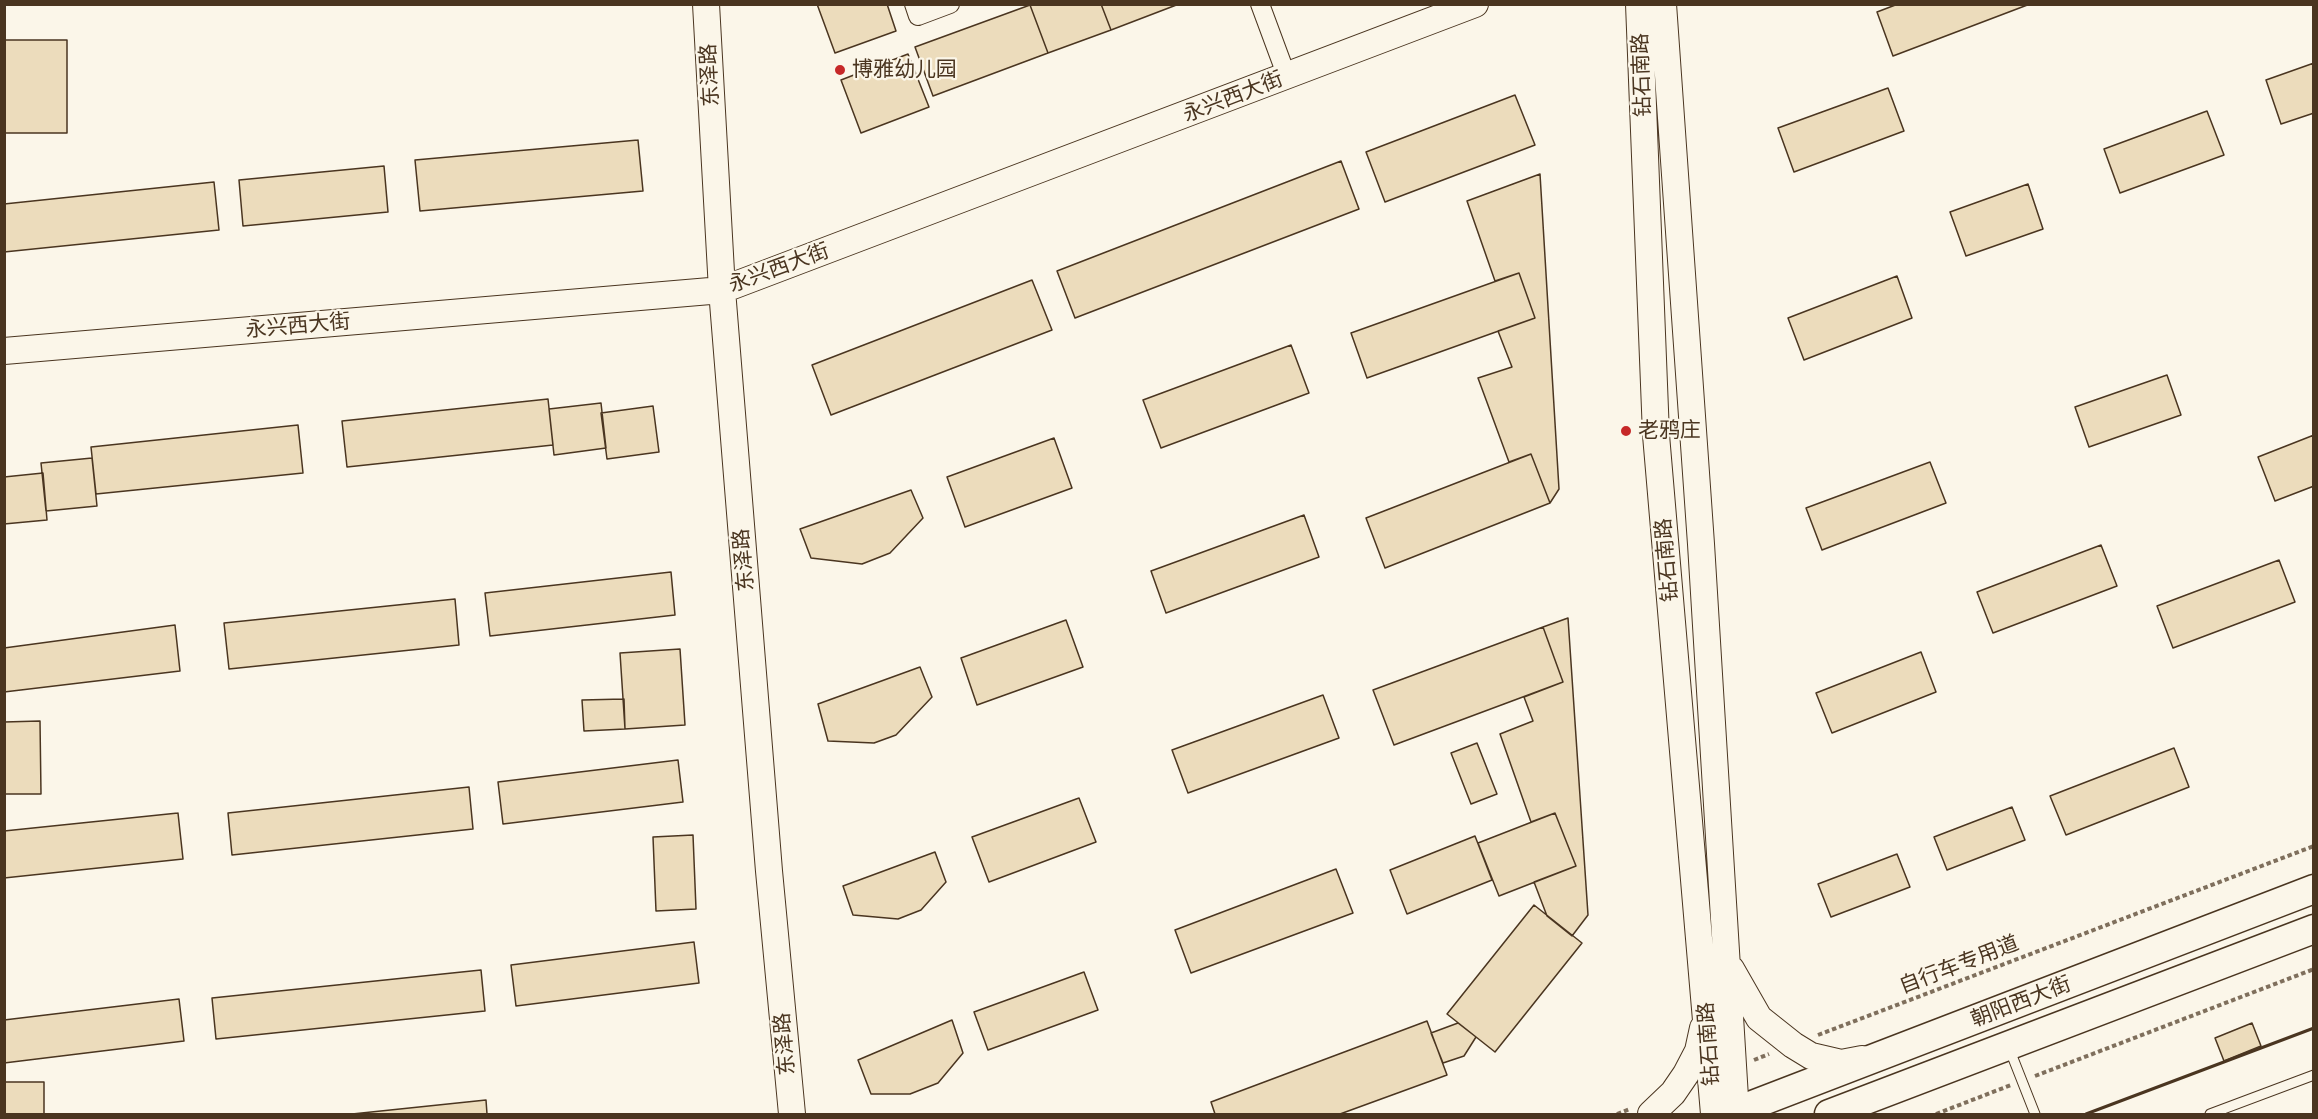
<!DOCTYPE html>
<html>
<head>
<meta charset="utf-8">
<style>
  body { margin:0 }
  #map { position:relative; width:2318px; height:1119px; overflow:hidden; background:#fbf6e9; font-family:Inter,sans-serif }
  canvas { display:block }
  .frame { position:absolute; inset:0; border:6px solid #4a3520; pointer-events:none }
</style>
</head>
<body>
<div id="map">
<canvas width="2318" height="1119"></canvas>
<div class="frame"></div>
</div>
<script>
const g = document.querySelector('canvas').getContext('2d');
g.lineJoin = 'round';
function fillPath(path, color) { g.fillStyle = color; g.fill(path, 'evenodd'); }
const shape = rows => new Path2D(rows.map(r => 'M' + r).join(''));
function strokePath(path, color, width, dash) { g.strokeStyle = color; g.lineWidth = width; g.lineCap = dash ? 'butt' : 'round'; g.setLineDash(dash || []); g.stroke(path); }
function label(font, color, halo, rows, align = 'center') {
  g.font = font + ' Inter,"Noto Sans SC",sans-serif'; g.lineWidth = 4.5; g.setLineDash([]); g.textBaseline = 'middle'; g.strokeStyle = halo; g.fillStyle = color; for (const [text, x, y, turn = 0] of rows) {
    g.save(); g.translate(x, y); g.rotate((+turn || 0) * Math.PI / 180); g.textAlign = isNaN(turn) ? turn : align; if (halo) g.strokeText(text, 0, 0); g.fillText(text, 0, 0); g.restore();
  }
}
const building = shape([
  [817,4,887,4,896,31,835,53,817,4],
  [1101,4,1179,4,1111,30,1101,4],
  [1101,4,1111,30,1048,53,1030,5,1101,4],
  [1898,4,2030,4,1893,56,1877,12,1898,4],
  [1030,5,1048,53,933,96,915,47,1030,5],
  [4,40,67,40,67,133,4,133,4,40],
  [908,54,929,107,861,133,841,80,908,54],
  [2314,63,2314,113,2281,124,2266,80,2314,63],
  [1888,88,1904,131,1794,172,1778,128,1888,88],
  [1515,95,1535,145,1385,202,1366,152,1515,95],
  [2207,111,2224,155,2120,193,2104,149,2207,111],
  [638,140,643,191,420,211,415,160,638,140],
  [1341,161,1359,209,1075,318,1057,271,1341,161],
  [384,166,388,212,243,226,239,180,384,166],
  [1540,174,1559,489,1550,503,1531,454,1509,462,1478,378,1512,367,1498,331,1535,318,1519,273,1495,281,1467,201,1540,174],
  [214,182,219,230,4,252,4,204,214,182],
  [2028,184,2043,229,1966,256,1950,212,2028,184],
  [1519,273,1535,318,1367,378,1351,333,1519,273],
  [1897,276,1912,318,1804,360,1788,318,1897,276],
  [1032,280,1052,330,831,415,812,365,1032,280],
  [1291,345,1309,393,1161,448,1143,400,1291,345],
  [2167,375,2181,415,2089,447,2075,407,2167,375],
  [548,399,553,445,347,467,342,421,548,399],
  [601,403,606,448,554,455,549,409,601,403],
  [653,406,659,452,607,459,601,413,653,406],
  [298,425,303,473,96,494,91,447,298,425],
  [2314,435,2314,486,2275,501,2258,457,2314,435],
  [1054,438,1072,488,965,527,947,477,1054,438],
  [1531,454,1550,503,1385,568,1366,518,1531,454],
  [92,458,97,506,46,511,41,463,92,458],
  [1930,462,1946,503,1822,550,1806,508,1930,462],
  [43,473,47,520,4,524,4,477,43,473],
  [911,490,923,518,890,553,862,564,811,558,800,529,911,490],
  [1304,515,1319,557,1166,613,1151,571,1304,515],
  [2101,545,2117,586,1993,633,1977,592,2101,545],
  [2279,560,2295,602,2173,648,2157,606,2279,560],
  [671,572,675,615,490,636,485,593,671,572],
  [455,599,459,645,229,669,224,623,455,599],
  [1568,618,1588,915,1572,936,1547,916,1534,882,1576,866,1555,813,1531,822,1500,734,1533,721,1524,697,1563,682,1543,627,1568,618],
  [1066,620,1083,667,977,705,961,658,1066,620],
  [175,625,180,671,4,692,4,648,175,625],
  [1543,627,1563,682,1394,745,1373,690,1543,627],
  [680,649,685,725,625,729,620,653,680,649],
  [1921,652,1936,692,1832,733,1816,693,1921,652],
  [920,667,932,697,896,735,874,743,828,741,818,704,920,667],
  [1323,695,1339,738,1188,793,1172,750,1323,695],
  [624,699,625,729,584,731,582,700,624,699],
  [40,721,41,794,4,794,4,722,40,721],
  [1477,743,1497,794,1471,804,1451,753,1477,743],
  [2174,748,2189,787,2066,835,2050,796,2174,748],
  [678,760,683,802,503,824,498,782,678,760],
  [469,787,473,829,232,855,228,813,469,787],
  [1079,798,1096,842,989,882,972,837,1079,798],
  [2012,807,2025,840,1947,870,1934,837,2012,807],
  [178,813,183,859,4,878,4,831,178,813],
  [1555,813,1576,866,1499,896,1478,843,1555,813],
  [693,835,696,909,656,911,653,837,693,835],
  [1475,836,1492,880,1407,914,1390,870,1475,836],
  [935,852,946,882,921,910,898,919,853,915,843,886,935,852],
  [1897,854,1910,887,1831,917,1818,884,1897,854],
  [1336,869,1353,913,1191,973,1175,930,1336,869],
  [1534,905,1582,943,1495,1052,1447,1014,1534,905],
  [694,942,699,983,516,1006,511,965,694,942],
  [481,970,485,1011,216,1039,212,998,481,970],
  [1084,972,1098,1010,988,1050,974,1012,1084,972],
  [179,999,184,1041,4,1063,4,1020,179,999],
  [952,1020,963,1053,938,1083,910,1094,871,1094,858,1060,952,1020],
  [1427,1021,1447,1075,1340,1114,1215,1114,1211,1102,1427,1021],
  [1458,1023,1476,1037,1464,1056,1443,1063,1431,1033,1458,1023],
  [2252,1023,2261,1046,2224,1061,2215,1038,2252,1023],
  [5,1082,44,1082,44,1114,5,1114,5,1082],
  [486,1100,487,1114,352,1114,486,1100]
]);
const path = shape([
  [1818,1035,2314,846],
  [1754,1060,1769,1054],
  [2035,1076,2314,969],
  [1617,1114,1630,1109],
  [1936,1114,2011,1085]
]);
const service = shape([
  [2009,1048,2035,1114],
  [2210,1114,2314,1075]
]);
const minor = shape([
  [914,4,918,16,950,4],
  [1260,4,1287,77]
]);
const secondary = shape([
  [706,4,722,290,769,871,792,1114],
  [1639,4,1656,435,1714,1114],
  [1663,4,1701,544,1736,1114],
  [4,351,722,290,1475,4],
  [1731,969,1759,1018,1793,1045,1811,1056,1841,1063,1862,1059],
  [1651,1114,1673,1093,1686,1074,1698,1051,1703,1028]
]);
const primary = shape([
  [1729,1114,2314,889],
  [1829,1114,2314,929]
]);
const wall = shape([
  [2086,1114,2314,1028]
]);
const markers = [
  [840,70,6,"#c62828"],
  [1626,431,6,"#c62828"]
];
const poiNames = [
  ["博雅幼儿园",852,70],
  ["老鸦庄",1638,431]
];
const streetNames = [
  ["东泽路",710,75,-93],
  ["钻石南路",1642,75,-92],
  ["永兴西大街",1233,97,-21],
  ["永兴西大街",779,268,-20],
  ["永兴西大街",298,326,-5],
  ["东泽路",744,560,-95],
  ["钻石南路",1667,560,-95],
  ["自行车专用道",1959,965,-21],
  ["朝阳西大街",2021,1002,-21],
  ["东泽路",785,1044,-95],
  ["钻石南路",1709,1044,-94]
];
fillPath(building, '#ecdcbc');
strokePath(building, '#4a3520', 1.5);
strokePath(service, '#4a3520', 11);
strokePath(minor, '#4a3520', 20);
strokePath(secondary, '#4a3520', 28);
strokePath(primary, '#4a3520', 31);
strokePath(path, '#7f6f5c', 4, [4.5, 3]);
strokePath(service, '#fbf6e9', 9);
strokePath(minor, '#fbf6e9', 18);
strokePath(secondary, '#fbf6e9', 26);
strokePath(primary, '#fbf6e9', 28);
strokePath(wall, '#4a3520', 3);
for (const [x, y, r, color] of markers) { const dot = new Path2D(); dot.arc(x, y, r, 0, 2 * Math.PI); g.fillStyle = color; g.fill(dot); strokePath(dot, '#fbf6e9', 2); }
label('21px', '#4a3520', '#fbf6e9', poiNames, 'left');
label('21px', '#4a3520', '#fbf6e9', streetNames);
</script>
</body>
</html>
